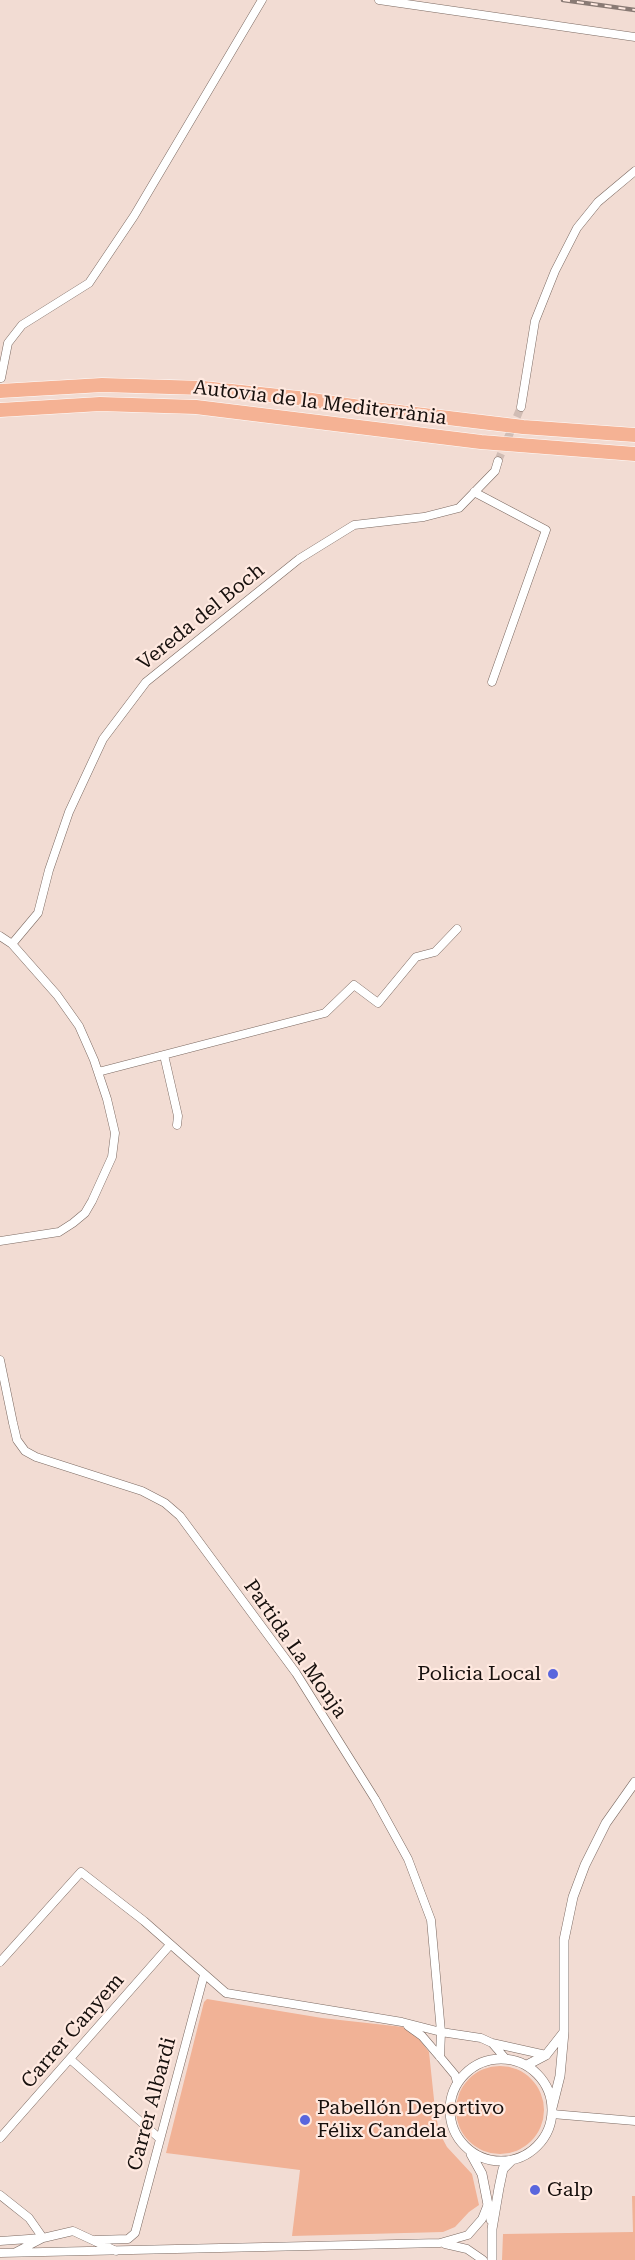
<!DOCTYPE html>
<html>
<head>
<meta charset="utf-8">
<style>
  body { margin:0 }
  canvas { display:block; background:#f2dcd3 }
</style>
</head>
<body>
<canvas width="635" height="2260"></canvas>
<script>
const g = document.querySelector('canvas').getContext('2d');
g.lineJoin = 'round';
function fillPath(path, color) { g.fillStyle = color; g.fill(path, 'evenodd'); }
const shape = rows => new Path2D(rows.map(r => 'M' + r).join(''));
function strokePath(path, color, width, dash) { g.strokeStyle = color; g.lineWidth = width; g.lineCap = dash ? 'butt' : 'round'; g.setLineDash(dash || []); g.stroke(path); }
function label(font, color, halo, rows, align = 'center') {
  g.font = font + ' "Roboto Serif",serif'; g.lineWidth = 4.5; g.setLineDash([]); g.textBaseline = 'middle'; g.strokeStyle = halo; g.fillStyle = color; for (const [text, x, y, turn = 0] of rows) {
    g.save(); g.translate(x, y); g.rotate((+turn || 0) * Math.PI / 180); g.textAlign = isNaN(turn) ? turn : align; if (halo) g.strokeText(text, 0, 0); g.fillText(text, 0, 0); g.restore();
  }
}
const green = shape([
  [207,1999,322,2018,403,2027,420,2040,429,2052,435,2109,439,2132,447,2147,472,2174,479,2205,469,2212,455,2227,443,2232,292,2236,300,2170,166,2153,204,2002],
  '456 2110a44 44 0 1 1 88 0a44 44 0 1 1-88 0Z',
  [632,2196,635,2196,635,2260,502,2260,503,2234,633,2232]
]);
const minorTunnel = shape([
  [498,461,521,407]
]);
const minor = shape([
  [379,0,635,37],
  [1,378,8,343,22,325,89,283,134,216,262,0],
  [521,407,535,321,555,271,577,228,598,202,635,171],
  [474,492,546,530,492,682],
  [0,936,12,944,57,995,79,1026,94,1060,107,1099,115,1133,112,1157,92,1201,85,1213,73,1223,59,1232,0,1241],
  [12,944,38,913,49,870,69,812,103,739,146,682,299,559,354,525,424,517,459,508,495,471,498,461],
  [164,1055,178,1116,177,1125],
  [98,1072,325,1013,354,985,378,1003,416,957,435,952,457,929],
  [0,1360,13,1423,17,1440,25,1451,36,1457,142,1491,165,1503,180,1516,296,1673,375,1799,408,1859,431,1920,441,2032,440,2057],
  [0,1962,81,1872,144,1921,226,1993,402,2022,441,2032,481,2038,492,2043,505,2058],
  [408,2026,422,2036,440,2057,455,2075,457,2082],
  [492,2043,546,2055],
  [70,2059,159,2138],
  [552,2114,635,2121],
  [0,2138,170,1945],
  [0,2195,29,2218,43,2238,0,2241],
  [95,2240,128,2239,135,2233,204,1975],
  [445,2244,467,2249,483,2260],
  [16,2252,43,2238,73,2231,116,2251],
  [0,2253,440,2243,468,2235,482,2219,488,2204]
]);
const tertiary = shape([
  '450 2110a51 51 0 1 1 102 0a51 51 0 1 1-102 0Z',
  [527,2065,546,2055,564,2032],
  [552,2108,560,2076,564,2032,564,1940,573,1897,585,1865,606,1823,635,1782],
  [471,2154,482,2174,491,2220],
  [492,2260,492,2229,499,2188,503,2169,512,2160]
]);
const motorway = shape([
  [0,391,102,385,203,388,298,398,374,409,523,427,635,435],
  [0,410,100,404,196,407,481,442,635,454]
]);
const rail = shape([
  [563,0,635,10]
]);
const markers = [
  [553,1674,6,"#5a66dd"],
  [305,2120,6,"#5a66dd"],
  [535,2190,6,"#5a66dd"]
];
const streetNames = [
  ["Autovia de la Mediterrània",320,403,7],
  ["Vereda del Boch",201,617,-39],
  ["Partida La Monja",295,1649,55],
  ["Carrer Canyem",73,2031,-49],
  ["Carrer Albardi",152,2104,-75]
];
const poiNames = [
  ["Policia Local",541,1674,"right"],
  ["Pabellón Deportivo",317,2108],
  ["Félix Candela",317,2131],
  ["Galp",547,2190]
];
fillPath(green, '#f1b296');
strokePath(minorTunnel, '#d1bdb5', 8, [8, 4]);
strokePath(minor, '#7c6a62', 9);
strokePath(tertiary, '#7c6a62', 10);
strokePath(motorway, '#fff', 15);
strokePath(minor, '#fff', 8);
strokePath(tertiary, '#fff', 9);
strokePath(motorway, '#f5b294', 14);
strokePath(rail, '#897a74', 4.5);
strokePath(rail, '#ffe9e0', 2, [7]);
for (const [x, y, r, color] of markers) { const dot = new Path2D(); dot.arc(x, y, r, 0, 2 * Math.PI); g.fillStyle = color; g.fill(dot); strokePath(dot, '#ffe9e0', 2); }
label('20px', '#17100d', '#ffe9e0', streetNames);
label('20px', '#17100d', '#ffe9e0', poiNames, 'left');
</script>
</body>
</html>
